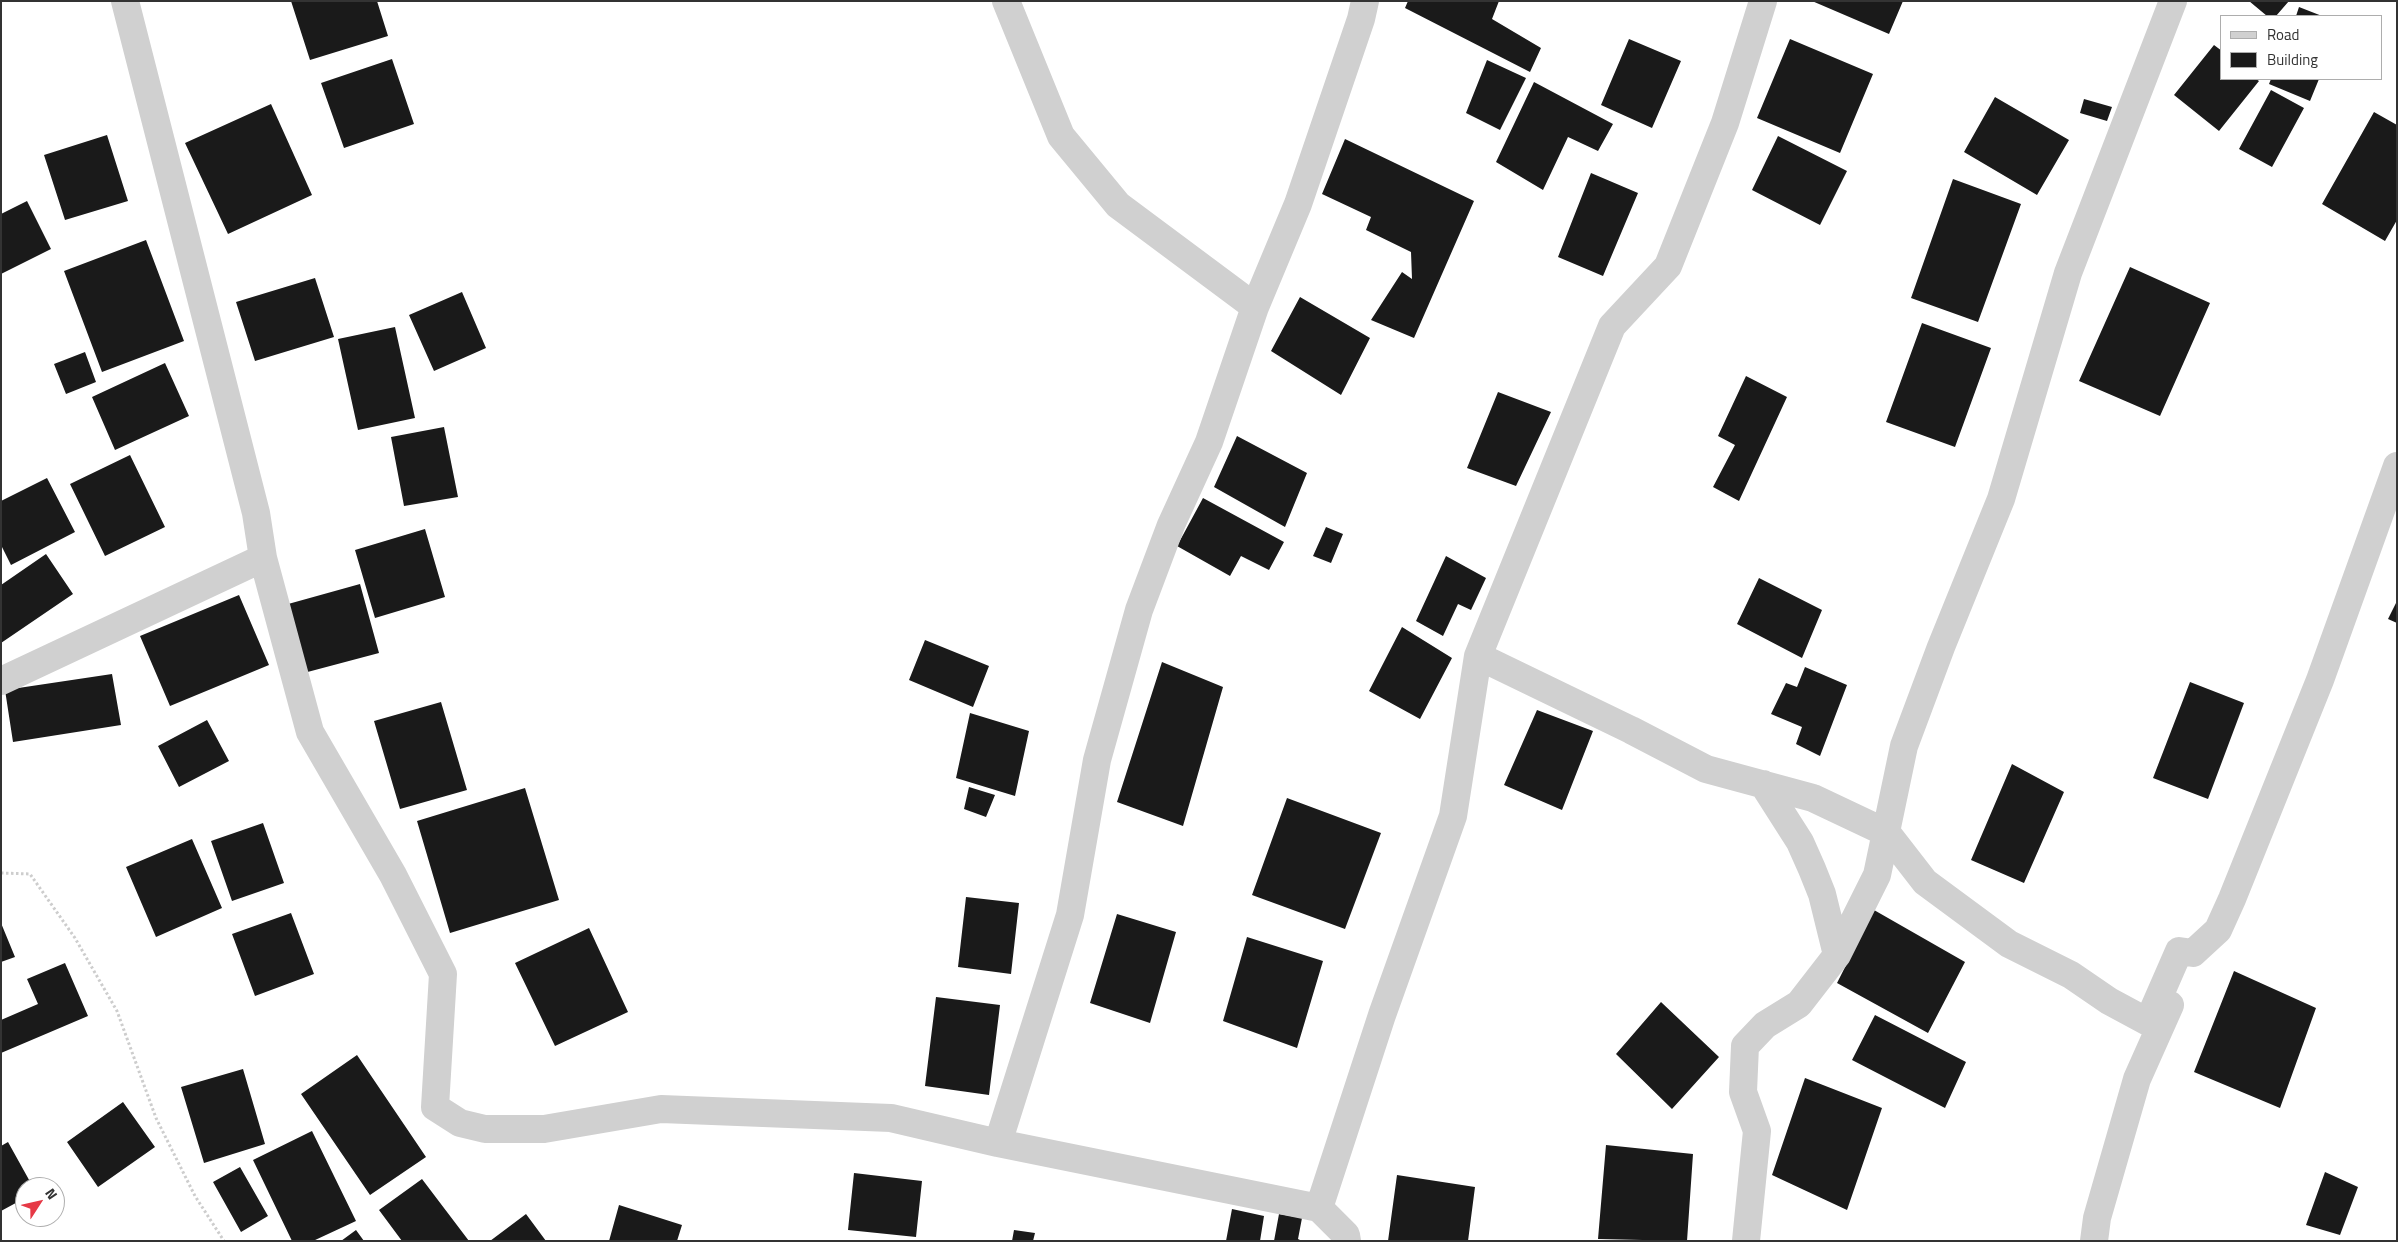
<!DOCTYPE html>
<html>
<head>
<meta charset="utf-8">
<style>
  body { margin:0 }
  #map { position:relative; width:2398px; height:1242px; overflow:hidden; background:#fff; font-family:"Titillium Web",sans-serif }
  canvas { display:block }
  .frame { position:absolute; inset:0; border:2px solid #333; pointer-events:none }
  .legend { position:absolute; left:2220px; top:15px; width:162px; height:65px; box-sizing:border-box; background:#fff; border:1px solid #adadad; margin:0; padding:6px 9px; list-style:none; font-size:15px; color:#333 }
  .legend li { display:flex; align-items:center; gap:10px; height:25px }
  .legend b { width:25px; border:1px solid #adadad }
  .north { position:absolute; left:15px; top:1177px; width:50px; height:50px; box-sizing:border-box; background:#fff; border:1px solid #adadad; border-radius:50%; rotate:55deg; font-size:14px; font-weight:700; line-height:20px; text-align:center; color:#333 }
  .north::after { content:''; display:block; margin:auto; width:18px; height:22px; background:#e63946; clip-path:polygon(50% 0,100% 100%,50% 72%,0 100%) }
</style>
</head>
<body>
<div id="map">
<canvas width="2398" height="1242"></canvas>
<div class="frame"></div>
<ul class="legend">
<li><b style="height:6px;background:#d0d0d0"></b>Road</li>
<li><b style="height:14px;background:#1a1a1a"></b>Building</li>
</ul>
<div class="north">N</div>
</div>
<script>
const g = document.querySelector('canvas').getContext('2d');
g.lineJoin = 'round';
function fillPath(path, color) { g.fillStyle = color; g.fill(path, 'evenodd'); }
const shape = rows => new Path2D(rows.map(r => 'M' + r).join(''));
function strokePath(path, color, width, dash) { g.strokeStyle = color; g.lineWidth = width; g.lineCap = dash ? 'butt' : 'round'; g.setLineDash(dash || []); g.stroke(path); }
const building = shape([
  [291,1,377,1,388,36,310,60],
  [1408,1,1499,1,1492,19,1541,48,1530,72,1405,8],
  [1812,1,1903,1,1889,34],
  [2249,1,2289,1,2276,16,2267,16],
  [2299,7,2322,16,2296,16],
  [1629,39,1681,61,1652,128,1601,105],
  [1790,39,1873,74,1840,153,1757,118],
  [2214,45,2222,51,2222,79,2256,79,2259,81,2219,131,2174,95],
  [392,59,414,124,344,148,321,83],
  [1487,60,1526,78,1500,130,1466,113],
  [2271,79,2319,79,2310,101,2269,84],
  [1534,82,1613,124,1598,151,1568,137,1543,190,1496,162],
  [2271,90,2304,108,2272,167,2239,149],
  [1995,97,2069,140,2037,195,1964,152],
  [2084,99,2112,107,2107,121,2080,113],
  [271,104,312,195,228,234,185,143],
  [2374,112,2397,125,2397,220,2385,241,2322,204],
  [107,135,128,201,65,220,44,155],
  [1778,136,1847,171,1820,225,1752,190],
  [1345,139,1474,201,1414,338,1371,320,1402,272,1412,279,1411,252,1366,230,1371,217,1322,194],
  [1591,173,1638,193,1603,276,1558,257],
  [1953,179,2021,204,1978,322,1911,298],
  [27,201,51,249,1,274,1,214],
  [146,240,184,341,102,372,64,271],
  [2130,267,2210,303,2160,416,2079,381],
  [315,278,334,337,255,361,236,302],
  [462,292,486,348,434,371,409,315],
  [1300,297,1370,338,1341,395,1271,351],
  [1922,323,1991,348,1955,447,1886,422],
  [395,327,415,418,358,430,338,339],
  [85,352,96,382,66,394,54,364],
  [165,363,189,416,115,450,92,397],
  [1746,376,1787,397,1739,501,1713,487,1735,445,1718,436],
  [1498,392,1551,412,1516,486,1467,468],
  [444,427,458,497,404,506,391,437],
  [1237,436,1307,473,1285,527,1214,487],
  [130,455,165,527,105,556,70,484],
  [47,478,75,532,11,565,1,545,1,501],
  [1203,498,1284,542,1269,570,1241,556,1230,576,1177,546],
  [1326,527,1343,534,1331,563,1313,556],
  [425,529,445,597,375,618,355,550],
  [46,554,73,594,1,643,1,585],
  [1446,556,1486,578,1471,610,1458,604,1443,636,1416,621],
  [1759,578,1822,610,1802,658,1737,624],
  [360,584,379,653,300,674,281,606],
  [239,595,269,665,170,706,140,636],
  [2397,601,2397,623,2388,619],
  [1402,627,1452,658,1420,719,1369,691],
  [925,640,989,666,973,707,909,680],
  [1162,662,1223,687,1183,826,1117,802],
  [1805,667,1847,685,1820,756,1796,744,1802,727,1771,714,1786,683,1797,687],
  [112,674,121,725,13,742,5,690],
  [2190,682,2244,703,2208,799,2153,778],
  [441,702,467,790,400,809,374,721],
  [1537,710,1593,731,1562,810,1504,785],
  [970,713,1029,731,1015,796,956,778],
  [207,720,229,761,179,787,158,746],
  [2012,764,2064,792,2024,883,1971,860],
  [969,787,995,795,986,817,964,809],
  [525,788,559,900,450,933,417,821],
  [1287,798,1381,833,1345,929,1252,895],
  [263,823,284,883,232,901,211,841],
  [192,839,222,908,156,937,126,867],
  [966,897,1019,903,1011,974,958,967],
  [1874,910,1965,962,1928,1033,1837,983],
  [291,913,314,974,255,996,232,934],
  [1117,914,1176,932,1150,1023,1090,1003],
  [1,923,15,957,1,962],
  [589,928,628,1012,555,1046,515,963],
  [1247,937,1323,961,1297,1048,1223,1021],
  [65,963,88,1016,1,1053,1,1020,38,1004,27,979],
  [2234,971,2316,1008,2280,1108,2194,1072],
  [936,997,1000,1005,989,1095,925,1086],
  [1661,1002,1719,1057,1672,1109,1616,1054],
  [1875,1015,1966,1062,1945,1108,1852,1060],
  [357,1055,426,1157,370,1195,301,1094],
  [243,1069,265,1144,204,1163,181,1087],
  [1805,1078,1882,1108,1847,1210,1772,1175],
  [123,1102,155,1147,98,1187,67,1142],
  [312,1131,356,1221,313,1241,292,1241,253,1160],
  [8,1142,33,1187,25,1187,25,1198,1,1211,1,1146],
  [1606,1145,1693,1154,1687,1241,1598,1239],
  [240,1167,268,1216,241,1232,213,1182],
  [2325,1172,2358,1187,2340,1235,2306,1225],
  [854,1173,922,1181,916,1237,848,1230],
  [1397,1175,1475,1187,1468,1241,1388,1241],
  [422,1179,469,1241,402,1241,379,1210],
  [619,1205,682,1225,677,1241,609,1241],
  [1232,1209,1264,1216,1260,1241,1226,1241],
  [526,1214,546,1241,490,1241],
  [1279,1214,1302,1218,1298,1239,1302,1241,1274,1241],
  [356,1230,364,1241,341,1241],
  [1014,1230,1035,1233,1033,1241,1012,1241]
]);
const path = shape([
  [1,873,30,874,75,938,117,1011,156,1118,195,1196,224,1241]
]);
const minor = shape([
  [1006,1,1061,136,1118,205,1255,307],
  [263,558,310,732,393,875,443,974,435,1107,460,1123,485,1129,544,1129,661,1109,891,1118,998,1143,1319,1208],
  [1478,656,1631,730,1706,769,1813,798,1887,833,1925,882,2009,944,2071,975,2109,1001,2148,1022,2179,951,2193,953,2218,930,2232,899,2320,680,2397,466],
  [1,681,263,558,256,513,125,1],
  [1763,784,1800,842,1812,869,1822,894,1837,955],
  [998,1143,1070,915,1097,760,1139,610,1171,525,1209,442,1255,307,1298,204,1361,19,1365,1],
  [1347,1241,1346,1235,1319,1208,1382,1015,1453,816,1478,656,1612,326,1668,266,1725,123,1763,1],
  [1746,1241,1757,1131,1743,1092,1745,1046,1765,1025,1799,1004,1837,955,1877,875,1904,746,1941,647,2001,499,2068,273,2173,1],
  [2094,1241,2097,1218,2137,1079,2170,1005]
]);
fillPath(building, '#1a1a1a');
strokePath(path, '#cdcdcd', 3, [2.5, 2.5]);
strokePath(minor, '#d0d0d0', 28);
</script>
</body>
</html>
